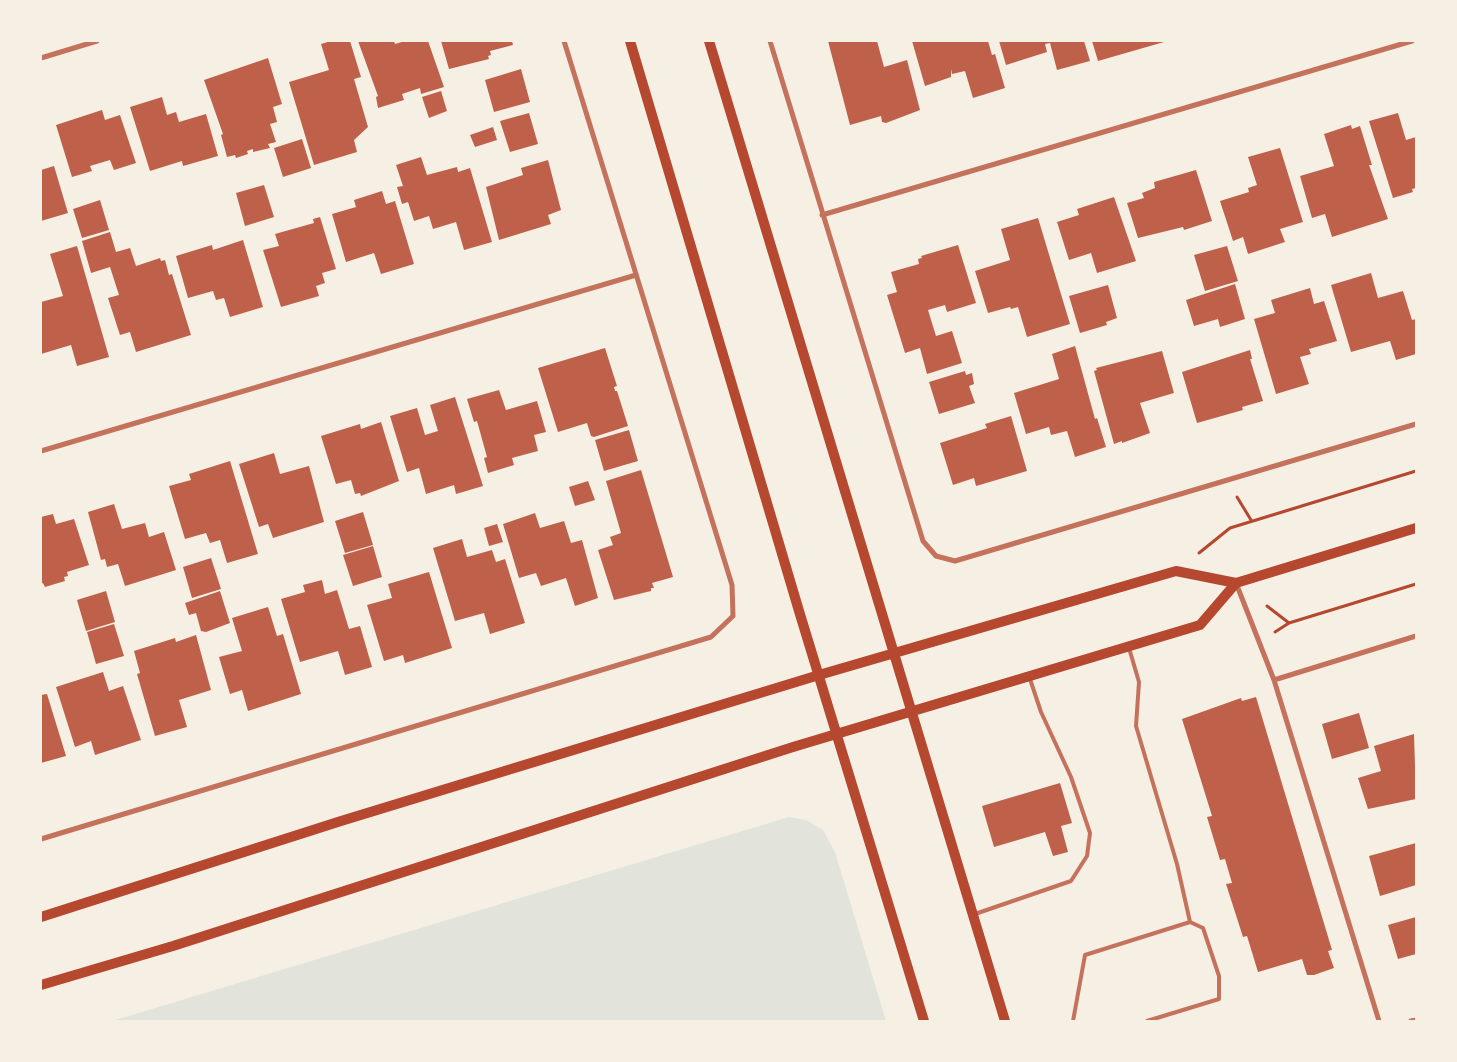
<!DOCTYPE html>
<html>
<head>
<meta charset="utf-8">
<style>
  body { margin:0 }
  #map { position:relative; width:1457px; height:1062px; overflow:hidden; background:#f6efe4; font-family:"Fira Sans Condensed",sans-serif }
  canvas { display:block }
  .frame { position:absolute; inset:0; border:42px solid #f6efe4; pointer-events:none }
</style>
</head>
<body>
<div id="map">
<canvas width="1457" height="1062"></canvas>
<div class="frame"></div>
</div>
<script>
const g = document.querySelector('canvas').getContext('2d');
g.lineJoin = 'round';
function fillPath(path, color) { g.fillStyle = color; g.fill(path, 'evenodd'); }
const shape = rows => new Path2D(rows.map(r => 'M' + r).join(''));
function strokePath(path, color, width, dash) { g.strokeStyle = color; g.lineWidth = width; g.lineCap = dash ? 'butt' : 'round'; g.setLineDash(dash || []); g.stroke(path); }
const green = shape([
  [789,817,806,820,823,830,835,852,886,1021,112,1021]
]);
const building = shape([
  [331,41,350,41,361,77,354,79,368,127,354,140,357,152,314,165,289,82,329,70,321,44],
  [358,41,394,41,395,44,405,41,428,41,444,87,421,94,420,88,402,94,404,100,378,108,376,97,378,96],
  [441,41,512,41,513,45,490,51,491,55,488,56,489,59,449,69],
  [828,41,877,41,884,67,907,60,920,110,886,123,882,122,881,116,850,125],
  [912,41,988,41,992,55,995,54,1005,88,973,98,965,71,952,74,951,69,951,77,925,86],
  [999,41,1084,41,1090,61,1057,70,1050,43,1045,44,1047,52,1006,65],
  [1092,41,1163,41,1164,42,1098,61],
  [268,58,282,104,273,107,277,122,270,124,276,142,268,144,270,148,253,152,253,149,247,151,248,154,236,158,235,155,227,157,221,135,223,134,204,80],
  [521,69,530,102,494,112,485,80],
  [441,91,447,111,429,118,422,97],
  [162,97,167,115,176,112,179,122,206,114,218,156,183,166,182,161,150,171,130,107],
  [102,110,105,120,120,115,136,163,114,170,110,160,90,166,92,171,72,177,56,125],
  [529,113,538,144,510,152,500,121],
  [1398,113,1406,140,1416,137,1416,188,1412,189,1413,192,1393,198,1369,121],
  [1351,125,1352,129,1360,126,1372,165,1369,165,1388,219,1332,237,1325,214,1312,218,1300,176,1334,166,1324,134],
  [493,127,497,140,475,147,470,135],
  [302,139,311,168,283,177,274,148],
  [1280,148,1303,222,1280,229,1285,242,1248,254,1243,237,1233,241,1220,201,1249,192,1248,188,1257,185,1248,157],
  [421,157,427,175,457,167,458,172,470,168,492,242,464,250,456,222,433,229,429,216,414,221,408,202,402,204,397,187,403,186,396,165],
  [548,160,561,210,548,215,551,224,499,240,486,187,523,175,521,168],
  [54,166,68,213,41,221,41,170],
  [1196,170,1212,221,1184,230,1183,227,1138,238,1127,203,1144,198,1142,193,1155,188,1154,182],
  [264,185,274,217,245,226,236,193],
  [382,191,386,204,395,201,414,264,381,274,374,253,346,262,332,214,356,207,354,200],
  [1114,197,1136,261,1097,273,1091,253,1069,260,1057,222,1079,215,1077,209],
  [100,200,109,230,82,238,73,209],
  [320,217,336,269,322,273,325,283,316,286,319,296,281,307,263,250,279,246,275,234,314,223,313,219],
  [1038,218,1070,324,1027,337,1018,307,1011,309,1010,307,988,313,975,271,1010,260,1001,229],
  [110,232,116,252,130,248,136,266,160,258,161,261,165,260,169,275,172,274,191,335,136,352,130,332,120,335,108,298,119,295,110,267,91,273,82,241],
  [243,240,263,307,230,317,224,298,216,300,213,291,188,298,176,256,212,245,213,250],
  [958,245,976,303,947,312,945,305,928,310,936,336,952,331,962,363,927,374,920,348,905,353,887,295,897,292,891,272,919,264,918,259,922,258,921,256],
  [77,246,109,357,77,366,71,345,41,354,41,302,63,296,50,254],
  [1227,246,1238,281,1205,291,1194,255],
  [1371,273,1378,298,1403,291,1412,320,1416,319,1416,354,1396,360,1390,341,1351,352,1331,285],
  [1235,284,1245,319,1220,327,1218,319,1194,326,1186,300],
  [1108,285,1117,318,1106,322,1107,325,1080,333,1069,296],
  [1310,288,1314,304,1324,301,1337,341,1309,349,1311,354,1300,357,1309,384,1276,394,1254,319,1275,313,1271,300],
  [1075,346,1095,419,1097,418,1106,447,1075,457,1067,431,1051,435,1049,427,1026,434,1014,393,1059,379,1052,354],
  [605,348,617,386,614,387,615,391,617,391,628,426,594,437,591,436,587,423,558,432,538,368],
  [1250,350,1252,359,1250,359,1263,401,1242,407,1243,410,1197,423,1182,372],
  [1162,351,1174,393,1140,403,1150,433,1122,443,1122,441,1114,444,1094,371,1097,370,1096,368],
  [965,371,966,375,972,373,974,384,969,386,975,403,939,414,929,382],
  [499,390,506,410,537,401,546,432,534,435,538,451,512,458,514,465,488,473,484,458,487,457,477,421,474,422,467,399],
  [455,397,483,486,456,494,454,485,426,494,419,468,407,472,390,416,417,408,425,435,438,431,430,405],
  [1011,416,1027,471,976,486,974,478,953,485,940,443,987,428,985,424],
  [381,422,399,481,361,496,360,493,355,494,351,480,336,484,321,436,360,424,361,429],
  [629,430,638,461,604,471,595,440],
  [274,453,280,474,309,466,324,522,273,538,268,524,259,527,239,464],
  [230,461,258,554,227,563,220,540,210,543,206,533,185,539,169,486,191,480,189,474],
  [641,470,673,577,652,583,654,588,651,588,651,591,614,600,598,550,613,545,610,537,621,533,606,481],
  [588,481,595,500,575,506,569,487],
  [114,504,122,529,145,523,149,537,164,532,176,570,125,586,118,564,107,567,105,559,101,560,88,512],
  [363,512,373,545,345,553,335,521],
  [535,513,540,528,564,521,571,543,582,540,598,598,575,606,566,578,541,586,536,573,519,578,503,524],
  [53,514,56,524,74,519,89,565,67,572,68,576,64,577,65,581,45,587,43,583,41,584,41,517],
  [497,524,503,542,489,546,484,528],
  [462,539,467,557,492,550,496,562,505,559,525,623,490,634,484,613,455,621,433,548],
  [373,546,382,577,353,586,343,555],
  [211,558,221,589,192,598,183,567],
  [429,572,452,648,405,663,403,655,384,661,367,605,392,598,388,584],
  [322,580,325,594,337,590,349,629,360,626,372,667,345,675,338,651,300,662,281,599,305,592,303,585],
  [106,591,115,622,86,631,77,600],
  [220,591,230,623,206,632,201,631,196,613,189,615,185,603],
  [268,607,277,636,283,634,301,694,248,711,242,690,230,694,219,657,242,651,232,618],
  [114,624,124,656,96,664,87,632],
  [196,635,211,690,179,700,187,727,155,736,137,674,140,673,134,651,175,638,176,642],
  [103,672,109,691,123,686,141,740,95,755,91,741,75,747,56,687],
  [47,694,66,756,41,763,41,695],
  [1256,697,1332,950,1328,951,1334,968,1314,975,1307,975,1302,959,1258,972,1247,936,1243,937,1226,884,1232,883,1225,859,1220,860,1207,817,1212,816,1182,719,1241,698,1242,701],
  [1359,713,1369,748,1332,759,1322,724],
  [1414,734,1416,799,1368,809,1358,778,1381,771,1374,746],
  [1060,783,1072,823,1061,826,1068,852,1053,856,1045,832,994,847,982,806],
  [1416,843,1416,885,1380,896,1369,856],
  [1416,917,1416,954,1398,959,1388,925]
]);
const path = shape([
  [1237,497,1251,520],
  [1199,553,1230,528,1416,471],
  [1267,606,1289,623],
  [1275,632,1289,623,1416,584]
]);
const service = shape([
  [1129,648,1139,682,1136,726,1177,864,1190,922],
  [975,914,1071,881,1087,856,1090,833,1071,777,1041,712,1029,676],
  [1073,1021,1085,955,1190,922,1203,928,1219,976,1219,999,1147,1021]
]);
const minor = shape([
  [770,41,923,541,936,556,955,561,1416,424],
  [41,58,97,41],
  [822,215,1412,41],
  [41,451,636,275],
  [1236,583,1274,680,1379,1021],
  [1274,680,1416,636],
  [41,839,711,637,733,616,732,585,564,41],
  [1411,1021,1416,1020]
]);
const secondary = shape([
  [630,41,799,611,924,1021],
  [709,41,1005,1021],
  [41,917,341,821,819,675,1176,571,1236,583,1416,528],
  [41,985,173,946,793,747,1200,625,1236,583]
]);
fillPath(green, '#e2e4dc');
fillPath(building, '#bf614a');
strokePath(path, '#b5482f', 3);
strokePath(service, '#c5725c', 4);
strokePath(minor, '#c5725c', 5);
strokePath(secondary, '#b5482f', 10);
</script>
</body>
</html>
